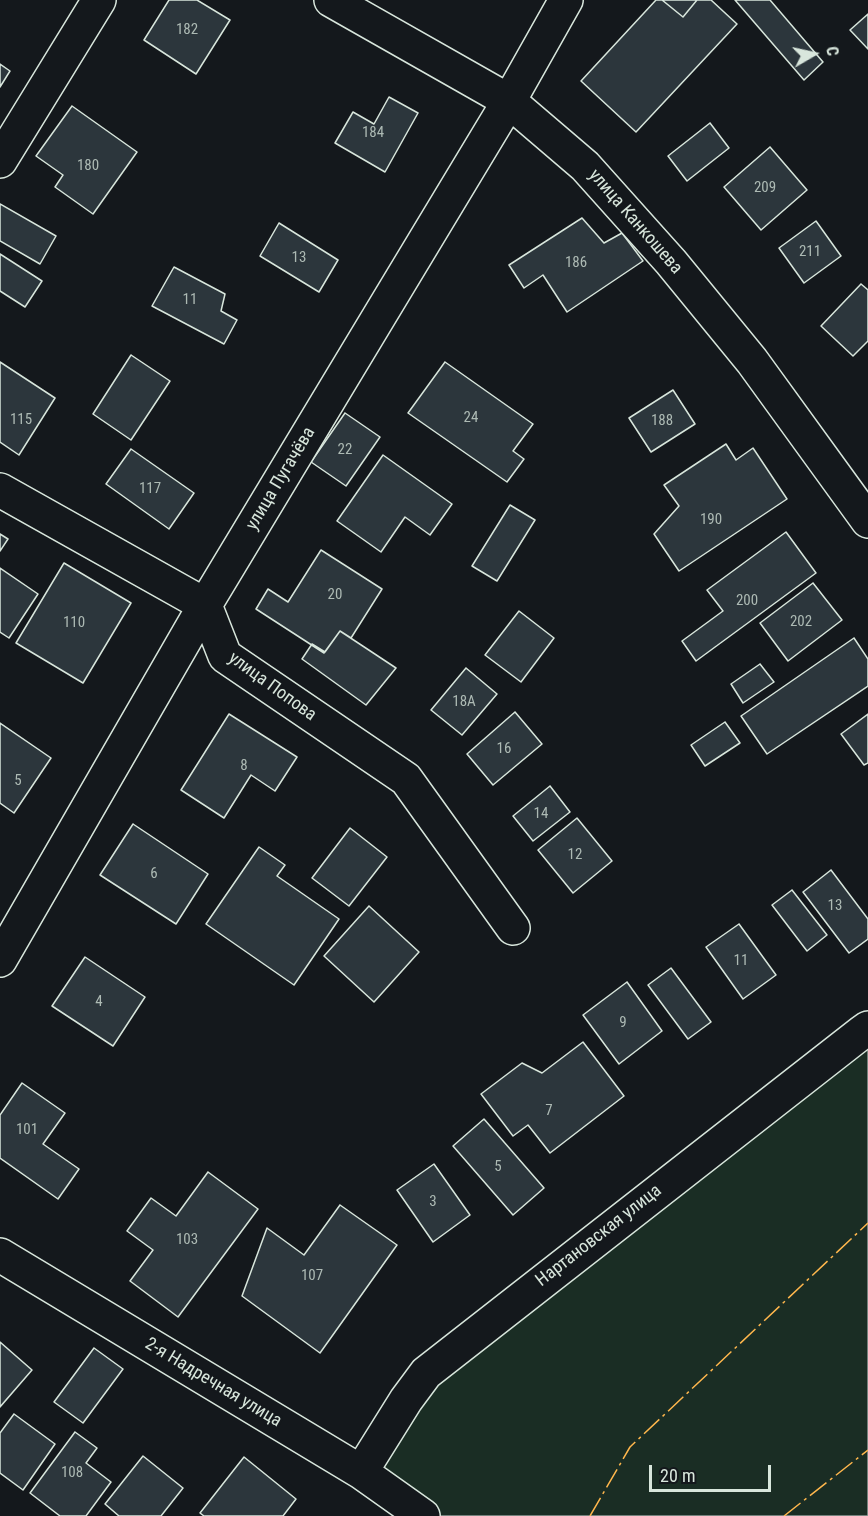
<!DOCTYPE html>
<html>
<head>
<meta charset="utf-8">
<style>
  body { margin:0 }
  #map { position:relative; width:868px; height:1516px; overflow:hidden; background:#14181c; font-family:"Roboto Condensed",sans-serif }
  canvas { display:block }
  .north { position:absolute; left:784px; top:24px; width:60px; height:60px; -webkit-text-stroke:4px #14181c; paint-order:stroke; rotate:81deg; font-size:16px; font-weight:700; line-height:24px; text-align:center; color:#d8e6dc }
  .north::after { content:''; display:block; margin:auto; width:21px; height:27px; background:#d8e6dc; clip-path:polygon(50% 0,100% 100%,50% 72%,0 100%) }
  .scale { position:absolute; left:649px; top:1465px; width:122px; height:27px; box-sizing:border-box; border:3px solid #d8e6dc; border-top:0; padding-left:8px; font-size:18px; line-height:21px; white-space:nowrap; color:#d8e6dc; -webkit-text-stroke:4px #14181c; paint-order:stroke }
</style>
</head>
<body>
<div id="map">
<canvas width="868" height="1516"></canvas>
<div class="north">С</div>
<div class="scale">20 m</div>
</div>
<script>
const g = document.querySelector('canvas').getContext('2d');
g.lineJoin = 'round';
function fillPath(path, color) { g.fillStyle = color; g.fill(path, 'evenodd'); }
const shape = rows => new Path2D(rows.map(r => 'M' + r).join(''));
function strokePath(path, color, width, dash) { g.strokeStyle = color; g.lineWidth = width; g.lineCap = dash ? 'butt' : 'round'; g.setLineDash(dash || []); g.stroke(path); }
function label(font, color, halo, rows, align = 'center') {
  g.font = font + ' "Roboto Condensed",sans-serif'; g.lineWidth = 4.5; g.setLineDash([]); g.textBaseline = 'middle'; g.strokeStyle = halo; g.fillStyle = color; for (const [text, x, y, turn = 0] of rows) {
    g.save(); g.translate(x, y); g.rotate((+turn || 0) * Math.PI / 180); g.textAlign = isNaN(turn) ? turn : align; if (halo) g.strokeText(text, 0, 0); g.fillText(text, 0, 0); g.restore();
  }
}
const green = shape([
  [868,1028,868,1516,423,1516,361,1472,406,1400,868,1028]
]);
const building = shape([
  [169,0,197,0,230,20,196,74,144,40,169,0],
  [656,0,662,0,683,17,697,0,711,0,737,24,636,132,581,81,656,0],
  [662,0,697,0,683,17,662,0],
  [735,0,770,0,823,62,804,80,735,0],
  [868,14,868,49,850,30,868,14],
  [0,64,10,71,0,87,0,64],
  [389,97,418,113,385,172,335,143,353,112,374,124,389,97],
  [72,106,137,152,93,214,55,187,63,175,36,156,72,106],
  [710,123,729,148,687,181,668,156,710,123],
  [770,147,807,190,761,230,724,187,770,147],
  [0,204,56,236,40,264,0,241,0,204],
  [582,218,604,243,622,233,643,261,567,312,543,275,524,288,509,265,582,218],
  [816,221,841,256,804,283,779,248,816,221],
  [279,223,338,260,319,292,260,256,279,223],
  [0,254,42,281,25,307,0,291,0,254],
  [174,267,225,294,221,311,237,320,224,344,152,306,174,267],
  [861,284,868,290,868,341,853,356,821,326,861,284],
  [131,355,170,381,131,440,93,414,131,355],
  [0,362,55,398,19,455,0,442,0,362],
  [445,362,533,424,513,451,524,459,507,482,408,413,445,362],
  [673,390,695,424,651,452,629,418,673,390],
  [345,413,380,437,346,486,311,462,345,413],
  [726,444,736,460,753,448,787,499,679,571,654,534,679,506,664,485,726,444],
  [131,449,194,493,169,529,106,484,131,449],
  [383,455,452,504,430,535,405,517,381,552,337,521,383,455],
  [510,505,535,520,497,581,472,566,510,505],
  [786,532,816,573,696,661,682,641,723,611,707,590,786,532],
  [0,534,8,539,0,551,0,534],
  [321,550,382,589,351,638,340,631,324,653,256,609,268,589,288,602,321,550],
  [64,563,131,603,83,683,16,643,64,563],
  [0,568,38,594,9,638,0,632,0,568],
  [813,583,842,620,788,661,760,623,813,583],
  [519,611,554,638,521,682,485,655,519,611],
  [340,631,396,668,366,705,302,659,312,644,325,652,340,631],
  [854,638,868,659,868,686,767,754,741,716,854,638],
  [760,664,774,682,743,703,731,684,760,664],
  [466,668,497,694,462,735,431,710,466,668],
  [515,712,542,744,493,785,467,754,515,712],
  [229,714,297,757,275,791,251,775,224,818,181,790,229,714],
  [868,714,868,763,864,765,841,734,868,714],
  [725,722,740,743,705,766,691,745,725,722],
  [0,723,51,758,14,813,0,803,0,723],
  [550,786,570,812,533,841,513,816,550,786],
  [577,818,612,861,573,893,538,850,577,818],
  [133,824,208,874,176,924,100,875,133,824],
  [350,828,387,857,349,906,312,878,350,828],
  [259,847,285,865,277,876,339,919,294,985,206,924,259,847],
  [831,870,868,919,868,939,849,953,803,892,831,870],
  [792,890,827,935,807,951,772,905,792,890],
  [369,906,419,952,374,1002,324,956,369,906],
  [739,924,776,975,743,999,706,947,739,924],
  [85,957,145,997,113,1046,52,1006,85,957],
  [671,968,711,1022,688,1039,648,985,671,968],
  [627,982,662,1031,619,1064,583,1015,627,982],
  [583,1042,624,1096,550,1153,528,1125,513,1136,481,1094,522,1063,542,1073,583,1042],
  [22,1083,65,1113,43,1144,79,1169,58,1199,0,1158,0,1115,22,1083],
  [484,1119,544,1188,513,1215,453,1146,484,1119],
  [434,1164,470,1215,433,1242,397,1190,434,1164],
  [208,1172,258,1209,178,1317,130,1281,153,1250,127,1231,151,1198,176,1216,208,1172],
  [340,1205,397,1245,320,1353,242,1296,267,1228,304,1255,340,1205],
  [0,1342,32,1370,0,1407,0,1342],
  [94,1348,123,1369,83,1423,54,1402,94,1348],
  [14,1414,55,1444,23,1490,0,1473,0,1433,14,1414],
  [75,1432,97,1448,86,1463,111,1482,86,1516,60,1516,30,1493,75,1432],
  [143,1456,183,1488,161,1516,119,1516,105,1504,143,1456],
  [244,1457,296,1499,283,1516,204,1516,200,1513,244,1457]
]);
const minor = shape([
  [331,0,509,101,585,166,671,262,752,361,868,521],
  [0,161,99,0],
  [0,490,205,605,225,656,406,779,513,928],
  [0,960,205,605,509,101,566,0],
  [0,1255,361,1472,423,1516],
  [361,1472,406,1400,426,1373,861,1033,868,1028]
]);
const power = shape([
  [590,1516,630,1447,868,1223],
  [784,1516,868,1450]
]);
const numberNames = [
  ["182",187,30],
  ["184",373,133],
  ["180",88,166],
  ["209",765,188],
  ["211",810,252],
  ["13",299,258],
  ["186",576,263],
  ["11",190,300],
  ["24",471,418],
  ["115",21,420],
  ["188",662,421],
  ["22",345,450],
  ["117",150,489],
  ["190",711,520],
  ["20",335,595],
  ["200",747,601],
  ["202",801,622],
  ["110",74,623],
  ["18А",464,702],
  ["16",504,749],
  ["8",244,766],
  ["5",18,781],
  ["14",541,814],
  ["12",575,855],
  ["6",154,874],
  ["13",835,906],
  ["11",741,961],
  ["4",99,1002],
  ["9",623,1023],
  ["7",549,1111],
  ["101",27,1130],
  ["5",498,1167],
  ["3",433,1202],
  ["103",187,1240],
  ["107",312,1276],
  ["108",72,1473]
];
const streetNames = [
  ["улица Канкошева",635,222,49],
  ["улица Пугачёва",281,479,-59],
  ["улица Попова",272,687,36],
  ["Нартановская улица",599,1236,-38],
  ["2-я Надречная улица",213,1383,31]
];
fillPath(green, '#1a2d24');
strokePath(green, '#939e99', 1.5);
fillPath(building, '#2c363c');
strokePath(building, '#d8e6dc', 1.5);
strokePath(minor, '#d8e6dc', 36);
strokePath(minor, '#14181c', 33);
strokePath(power, '#ffb74d', 1.5, [21, 4.5, 3, 4.5]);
label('15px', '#adbab4', null, numberNames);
label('18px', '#d8e6dc', '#14181c', streetNames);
</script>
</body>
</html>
